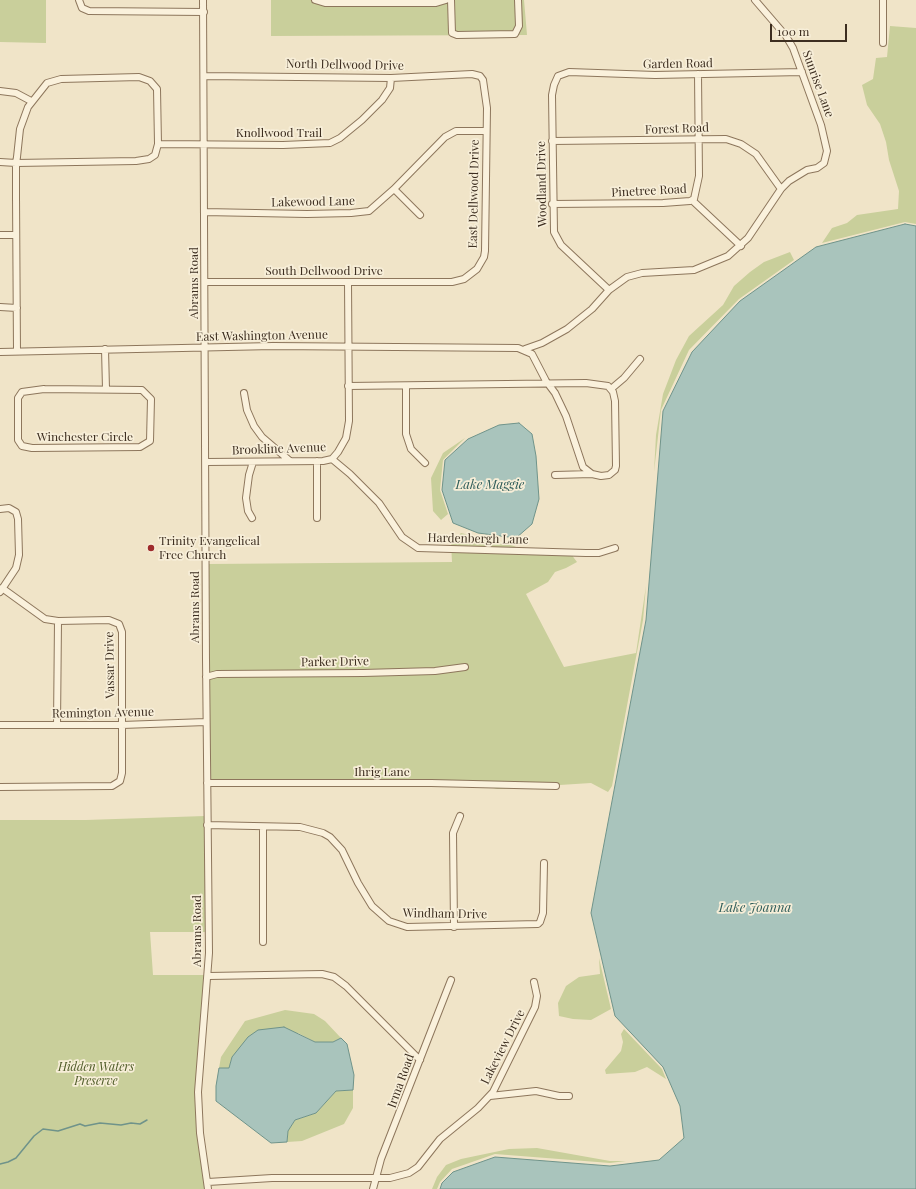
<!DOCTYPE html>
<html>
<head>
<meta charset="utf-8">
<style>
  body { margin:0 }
  #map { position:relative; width:916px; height:1189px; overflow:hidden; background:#f0e4c8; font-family:"Playfair Display",serif }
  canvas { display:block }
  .scale { position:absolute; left:770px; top:24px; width:77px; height:18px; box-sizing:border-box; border:2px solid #3d2e20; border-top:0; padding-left:5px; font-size:12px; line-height:14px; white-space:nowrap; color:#3d2e20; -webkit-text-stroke:3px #f7eed8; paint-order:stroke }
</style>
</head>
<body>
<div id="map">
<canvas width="916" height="1189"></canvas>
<div class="scale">100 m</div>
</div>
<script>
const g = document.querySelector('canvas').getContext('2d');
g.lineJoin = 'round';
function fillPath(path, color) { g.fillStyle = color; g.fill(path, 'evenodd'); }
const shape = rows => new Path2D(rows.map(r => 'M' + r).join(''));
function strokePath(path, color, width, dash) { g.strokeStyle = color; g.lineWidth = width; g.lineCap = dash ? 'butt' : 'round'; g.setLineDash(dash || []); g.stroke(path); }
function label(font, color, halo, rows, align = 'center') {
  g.font = font + ' "Playfair Display",serif'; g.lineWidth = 3.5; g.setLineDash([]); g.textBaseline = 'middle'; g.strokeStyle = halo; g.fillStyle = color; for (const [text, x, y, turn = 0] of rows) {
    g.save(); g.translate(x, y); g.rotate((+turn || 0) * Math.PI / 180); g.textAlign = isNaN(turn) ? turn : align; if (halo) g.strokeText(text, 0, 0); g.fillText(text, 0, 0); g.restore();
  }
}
const green = shape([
  [0,0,46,0,46,43,0,42],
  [271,0,524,0,527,35,271,36],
  [890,26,916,28,916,224,905,222,822,243,832,228,847,223,857,215,898,209,899,191,889,160,886,142,880,124,867,105,862,85,873,79,876,58,887,57],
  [790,252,794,260,739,299,689,350,661,410,654,472,656,435,663,394,676,360,689,336,723,305,734,286,750,272,764,262],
  [465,438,443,460,440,490,448,514,441,520,433,511,431,478,443,453],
  [461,533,514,546,527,552,568,550,577,562,566,568,555,572,548,582,526,594,564,667,636,653,646,586,643,620,612,786,608,792,591,783,497,789,463,780,210,784,209,564,452,562,451,543],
  [205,816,206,932,150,932,153,975,206,975,196,1091,206,1189,0,1189,0,820,86,820],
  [599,958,611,1009,591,1020,573,1019,559,1016,558,1003,566,986,579,977,600,974],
  [285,1010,314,1014,325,1021,341,1038,333,1042,315,1042,298,1033,232,1057,229,1068,219,1068,221,1057,245,1021],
  [624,1029,662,1069,666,1079,647,1067,635,1072,606,1074,605,1070,621,1051,623,1042,621,1034],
  [353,1090,353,1108,344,1124,302,1141,287,1142,288,1131,295,1120,316,1113,336,1091],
  [537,1148,610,1161,626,1161,610,1163,495,1154,452,1169,440,1182,437,1189,432,1189,437,1177,446,1165,461,1159,509,1149]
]);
const water = shape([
  [905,224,916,226,916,1189,440,1189,442,1183,453,1172,495,1157,610,1166,659,1160,684,1138,680,1106,663,1067,615,1016,591,913,646,620,663,411,692,352,740,301,816,247,905,224],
  [519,423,532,434,536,456,539,499,532,524,516,538,478,533,453,523,442,490,445,460,468,439,499,425,519,423],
  [284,1027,315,1042,333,1042,341,1038,347,1044,354,1075,353,1090,336,1091,316,1113,295,1120,288,1131,287,1142,271,1143,216,1101,216,1086,219,1068,229,1068,232,1057,248,1037,258,1030,284,1027]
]);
const stream = shape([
  [0,1164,8,1162,16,1158,34,1136,43,1129,58,1131,80,1124,85,1126,100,1123,121,1125,131,1123,140,1124,147,1120]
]);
const minor = shape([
  [79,0,82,8,89,11,204,12],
  [203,0,206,659,209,953,198,1092,200,1133,208,1189],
  [315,0,325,3,436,3,446,0],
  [451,0,452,33,457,35,515,34,519,26,518,0],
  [883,43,883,0],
  [204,76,391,78,472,74,480,76,483,80,487,108,485,251,484,257,477,269,464,279,452,282,205,282],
  [0,91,16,93,31,101],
  [552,141,726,139,741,144,756,154,781,189],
  [158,144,283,145,330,143,340,138,362,120,382,100,390,88,391,78],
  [0,162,16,163,136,161,149,159,155,155,158,144,157,89,150,81,139,77,61,79,47,83,28,107,20,129,17,157,16,163,16,196,17,351],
  [394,189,420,215],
  [693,201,741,246],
  [552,204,663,203,690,201,694,199,699,176,698,74],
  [204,212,307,214,351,213,369,211,394,189,445,137,456,131,486,131],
  [0,235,16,235],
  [609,290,561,245,554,232,552,95,554,85,558,76,569,72,655,75,802,72],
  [0,307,17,308],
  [105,349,106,389],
  [525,349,542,343,567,329,592,309,609,290,627,277,642,273,694,270,728,256,748,238,781,189,789,181,807,170,817,168,824,163,827,151,821,125,793,48,786,36,755,0],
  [0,352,273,346,518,348,532,354,546,381,555,393,566,416,583,467,592,474],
  [348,386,586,383,608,386,613,392,615,401,616,466,615,470,609,475,601,476,592,474,555,475],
  [406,386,406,434,411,449,425,463],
  [44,389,142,390,151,399,150,441,140,447,32,448,22,446,18,440,18,398,22,392,44,389],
  [611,389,624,378,640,359],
  [244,393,247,410,254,426,262,437,290,461],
  [332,459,350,474,379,503,402,537,418,548,586,553,599,553,615,548],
  [206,462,323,461,332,459,338,452,346,438,349,421,348,282],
  [0,509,9,508,16,512,18,519,19,555,16,568,0,592],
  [252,518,248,511,246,498,249,475,253,462],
  [317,518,317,461],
  [206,677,217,674,363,673,435,671,465,667],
  [0,725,122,725,206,722],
  [57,725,58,621],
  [207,783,431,783,556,786],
  [0,787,112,786,120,781,122,773,122,632,119,624,109,620,58,621,45,619,2,588],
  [207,825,300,827,323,833,330,837,342,850,358,883,372,906,389,921,407,927,538,924,540,922,543,913,544,863],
  [263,827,263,942],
  [454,927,453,833,460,816],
  [209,976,322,974,334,977,346,986,420,1060],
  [490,1096,536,1091,559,1096,569,1096],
  [208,1182,272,1178,390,1178,409,1173,418,1167,440,1139,478,1108,493,1092,535,1007,537,996,534,982],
  [373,1189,381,1159,451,980]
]);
const markers = [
  [151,548,4,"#9e2a2b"]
];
const streetNames = [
  ["Garden Road",678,64,-1],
  ["North Dellwood Drive",345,65,1],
  ["Sunrise Lane",818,84,70],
  ["Forest Road",677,129,-2],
  ["Knollwood Trail",279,133],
  ["Woodland Drive",542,184,-91],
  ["Pinetree Road",649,191,-3],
  ["East Dellwood Drive",474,194,-89],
  ["Lakewood Lane",313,202,-1],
  ["South Dellwood Drive",324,271],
  ["Abrams Road",194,283,-90],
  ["East Washington Avenue",262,336,-1],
  ["Winchester Circle",85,437],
  ["Brookline Avenue",279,449,-2],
  ["Hardenbergh Lane",478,539,1],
  ["Abrams Road",195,607,-90],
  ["Parker Drive",335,662,-1],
  ["Vassar Drive",110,665,-91],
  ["Remington Avenue",103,713,-1],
  ["Ihrig Lane",382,772],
  ["Windham Drive",445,914,1],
  ["Abrams Road",197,931,-90],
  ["Lakeview Drive",503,1047,-63],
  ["Irma Road",401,1081,-70]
];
const poiNames = [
  ["Trinity Evangelical",159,541],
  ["Free Church",159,555]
];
const parkNames = [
  ["Hidden Waters",96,1067],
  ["Preserve",96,1081]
];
const waterNames = [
  ["Lake Maggie",490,485],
  ["Lake Joanna",755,908]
];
fillPath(green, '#c9cf9b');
fillPath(water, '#a9c4bc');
strokePath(water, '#6f938a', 1);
strokePath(stream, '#6f938a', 1.5);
strokePath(minor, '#8d765c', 8);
strokePath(minor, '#faf1dc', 6);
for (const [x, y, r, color] of markers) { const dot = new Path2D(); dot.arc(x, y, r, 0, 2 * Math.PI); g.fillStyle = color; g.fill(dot); strokePath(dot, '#f7eed8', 1.5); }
label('12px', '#3d2e20', '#f7eed8', streetNames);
label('12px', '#3d2e20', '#f7eed8', poiNames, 'left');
label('italic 12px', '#4d5a26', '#f7eed8', parkNames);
label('italic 13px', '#2f5d5a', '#f7eed8', waterNames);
</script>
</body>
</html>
